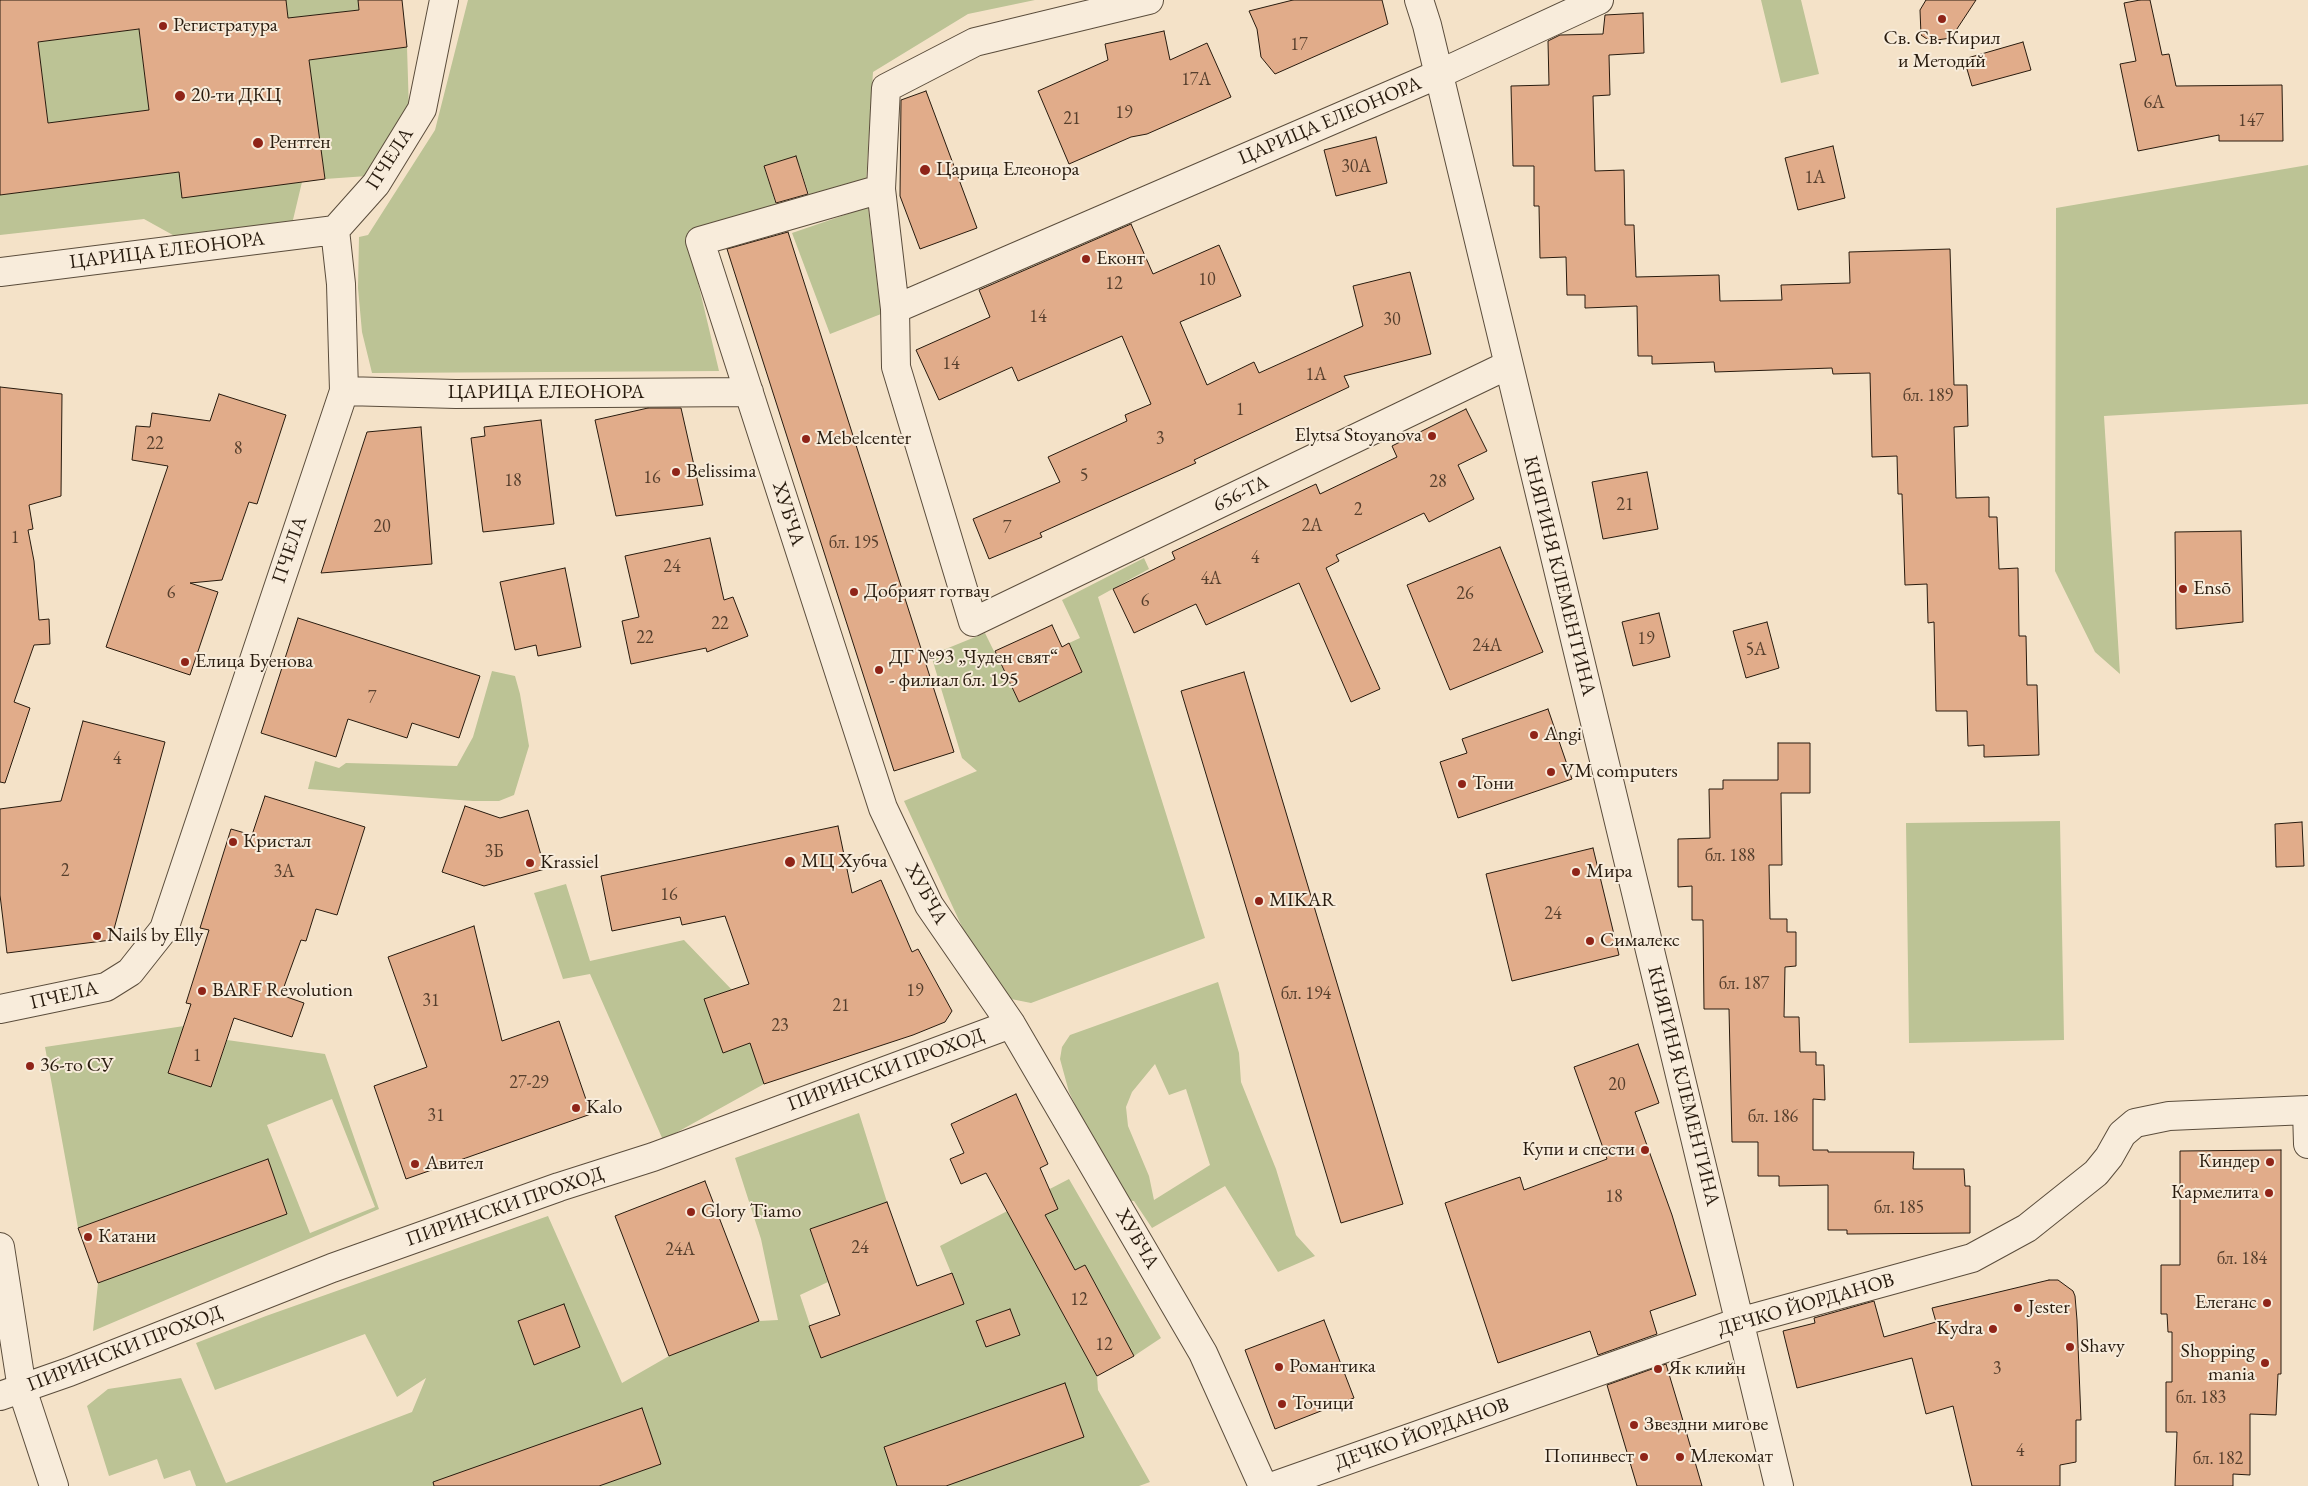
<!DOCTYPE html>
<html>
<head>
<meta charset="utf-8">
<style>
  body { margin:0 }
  canvas { display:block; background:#f4e2c8 }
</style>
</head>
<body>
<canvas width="2308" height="1486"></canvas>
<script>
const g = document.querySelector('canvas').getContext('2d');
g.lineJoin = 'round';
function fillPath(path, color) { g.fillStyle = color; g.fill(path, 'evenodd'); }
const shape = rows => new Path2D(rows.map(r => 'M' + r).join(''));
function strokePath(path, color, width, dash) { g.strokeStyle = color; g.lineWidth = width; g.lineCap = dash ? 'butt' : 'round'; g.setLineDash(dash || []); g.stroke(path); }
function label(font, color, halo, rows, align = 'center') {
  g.font = font + ' "EB Garamond",serif'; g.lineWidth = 4; g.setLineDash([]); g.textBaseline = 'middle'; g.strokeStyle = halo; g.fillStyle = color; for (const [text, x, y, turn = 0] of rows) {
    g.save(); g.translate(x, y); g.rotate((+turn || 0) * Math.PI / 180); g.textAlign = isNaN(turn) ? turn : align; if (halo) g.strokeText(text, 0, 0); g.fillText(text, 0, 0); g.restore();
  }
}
const green = shape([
  [286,0,358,0,359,10,288,18],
  [468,0,1035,0,968,14,873,72,866,183,810,197,796,156,764,167,777,208,687,236,719,371,372,373,362,332,358,288,359,237,368,235,435,130],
  [1761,0,1801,0,1819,74,1781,83],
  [139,29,149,110,48,123,38,42],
  [407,47,409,111,367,176,325,179,309,60],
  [2308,165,2308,404,2104,416,2120,674,2095,652,2055,571,2056,208],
  [179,172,182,197,302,182,292,224,180,239,144,219,0,235,0,195],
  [868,207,881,314,830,334,792,233],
  [1144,558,1149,569,1098,597,1205,938,1031,1003,1011,999,963,929,904,801,977,771,962,758,931,655,985,633,1019,702,1082,672,1069,643,1080,638,1062,600],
  [492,671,515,676,520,694,529,746,514,795,499,801,473,801,308,789,315,761,339,768,346,763,457,766,473,737],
  [2060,821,2064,1040,1909,1043,1906,823],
  [566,884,590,961,684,940,733,991,764,1084,663,1140,590,974,563,979,534,893],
  [1218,982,1239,1053,1241,1082,1276,1169,1296,1235,1315,1256,1278,1272,1225,1186,1152,1228,1134,1201,1121,1200,1069,1092,1060,1059,1062,1047,1070,1035],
  [1155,1064,1169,1095,1186,1089,1210,1165,1154,1200,1149,1176,1128,1126,1126,1107,1132,1092],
  [184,1026,168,1072,211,1087,227,1040,325,1054,379,1209,93,1331,98,1283,287,1213,267,1160,78,1228,45,1047],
  [332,1099,375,1207,310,1233,267,1125],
  [859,1113,887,1202,810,1229,828,1282,800,1295,821,1358,964,1304,940,1246,1069,1179,1161,1338,1134,1356,1085,1265,1048,1286,1097,1376,1098,1390,1150,1482,1139,1486,196,1486,190,1470,164,1479,157,1459,109,1476,87,1406,108,1389,181,1378,226,1483,412,1412,426,1378,397,1397,365,1334,215,1390,196,1343,266,1316,548,1216,622,1383,669,1356,759,1321,778,1320,761,1239,735,1158]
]);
const building = shape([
  [0,0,286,0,288,18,359,10,358,0,402,0,407,47,309,60,325,179,182,198,179,172,0,195,0,0],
  [139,29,149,110,48,123,38,42,139,29],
  [1293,0,1382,0,1388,24,1275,74,1261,57,1257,29,1249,11,1293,0],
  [1926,0,1976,0,1951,38,1930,41,1921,35,1920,10,1926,0],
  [2140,0,2150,0,2162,55,2169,54,2176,86,2282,85,2283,141,2219,141,2219,135,2138,151,2120,64,2136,61,2124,3,2140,0],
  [1643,13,1644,53,1609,55,1610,95,1593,96,1595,171,1624,170,1625,225,1634,225,1636,277,1719,275,1720,301,1782,300,1781,285,1850,283,1849,252,1950,249,1954,385,1967,385,1968,426,1954,427,1956,498,1989,497,1989,517,1997,517,1999,569,2018,568,2019,636,2026,636,2027,685,2037,685,2039,755,1984,757,1984,745,1968,746,1967,711,1936,711,1934,622,1928,623,1927,584,1905,585,1902,494,1898,494,1897,456,1872,457,1870,373,1833,374,1832,368,1715,372,1714,362,1652,364,1652,356,1638,356,1637,306,1585,308,1585,295,1567,295,1566,257,1540,258,1539,206,1534,206,1534,166,1513,166,1511,86,1549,85,1548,41,1560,35,1603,34,1605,15,1643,13],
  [1164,31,1170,60,1207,43,1231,97,1147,134,1131,137,1069,164,1038,91,1108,60,1105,44,1164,31],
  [2023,42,2031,70,1972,86,1964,59,2023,42],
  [926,91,977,228,920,249,900,196,901,100,926,91],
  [1376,137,1387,183,1336,196,1324,150,1376,137],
  [1833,146,1845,198,1798,210,1785,158,1833,146],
  [796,156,808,194,776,203,764,166,796,156],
  [1131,224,1153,274,1219,245,1241,296,1180,322,1207,385,1254,362,1259,373,1363,326,1353,286,1410,272,1431,354,1344,376,1349,387,1194,460,1196,463,1040,533,1042,537,989,559,973,519,1060,482,1048,457,1127,421,1125,415,1151,404,1122,336,1018,381,1012,367,939,400,916,350,990,317,979,290,1131,224],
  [788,232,954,752,894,771,727,249,788,232],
  [0,387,62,394,61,496,29,505,33,529,28,530,34,561,39,620,49,619,50,644,34,645,14,702,30,708,5,783,0,782,0,387],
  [219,394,286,415,257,504,249,502,222,580,190,583,218,592,190,675,106,647,168,466,132,460,136,426,150,427,152,413,210,421,219,394],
  [648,408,681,408,703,505,616,516,595,420,648,408],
  [1466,409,1487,451,1458,465,1474,499,1429,522,1424,513,1336,555,1339,561,1326,568,1380,689,1351,702,1299,583,1206,625,1196,604,1134,633,1113,589,1175,559,1172,552,1316,484,1320,494,1397,457,1392,446,1466,409],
  [541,420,554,524,483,532,471,438,485,436,484,427,541,420],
  [421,427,432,564,321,573,367,432,421,427],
  [1647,472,1658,529,1603,539,1592,482,1647,472],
  [2241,531,2243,622,2176,629,2175,532,2241,531],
  [710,538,724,600,733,597,748,636,707,652,706,648,631,664,622,621,639,617,625,556,710,538],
  [1500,547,1543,652,1450,690,1407,585,1500,547],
  [565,568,581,647,538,656,536,645,515,650,500,582,565,568],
  [1659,613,1670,657,1633,666,1622,622,1659,613],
  [298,618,480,676,459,738,412,723,407,738,348,719,336,757,261,733,298,618],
  [1767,622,1779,668,1746,678,1733,631,1767,622],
  [1052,625,1062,647,1069,643,1082,672,1019,702,995,651,1052,625],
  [1244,672,1403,1204,1341,1223,1181,691,1244,672],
  [1548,709,1572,779,1458,818,1440,762,1467,753,1462,739,1548,709],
  [83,721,165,742,111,940,7,953,0,895,0,809,61,801,83,721],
  [1778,743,1810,743,1810,793,1781,793,1782,865,1769,865,1770,919,1787,919,1787,932,1796,932,1796,966,1785,967,1784,1017,1799,1017,1800,1052,1816,1052,1816,1065,1824,1065,1825,1100,1813,1099,1813,1150,1828,1150,1828,1152,1914,1152,1913,1169,1964,1169,1965,1186,1970,1186,1970,1233,1847,1234,1847,1230,1828,1230,1828,1185,1779,1186,1779,1176,1758,1176,1758,1142,1732,1142,1729,1009,1704,1009,1703,920,1692,920,1692,886,1678,887,1678,839,1710,838,1709,789,1723,789,1723,780,1778,780,1778,743],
  [265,796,365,827,337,915,316,909,306,941,301,940,281,995,304,1003,292,1037,234,1018,211,1087,168,1073,191,1004,186,1003,209,930,200,928,231,829,252,835,265,796],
  [465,806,500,818,528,810,545,869,484,886,442,872,465,806],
  [2302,822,2304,866,2276,867,2275,824,2302,822],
  [838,826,852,893,881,880,912,952,918,949,952,1011,945,1022,913,1035,764,1084,750,1043,723,1053,704,999,749,984,725,916,682,925,680,917,612,931,601,876,838,826],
  [1593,848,1619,955,1512,981,1486,874,1593,848],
  [474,926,502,1041,559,1021,591,1114,406,1179,374,1086,427,1067,388,957,474,926],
  [1638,1044,1659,1103,1635,1112,1672,1215,1696,1295,1650,1311,1657,1334,1598,1355,1590,1331,1498,1363,1445,1203,1520,1177,1524,1190,1607,1159,1574,1067,1638,1044],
  [1016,1094,1048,1164,1040,1168,1058,1209,1045,1215,1075,1270,1085,1265,1134,1356,1097,1376,986,1173,961,1184,950,1159,964,1153,951,1124,1016,1094],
  [2281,1150,2281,1374,2278,1374,2276,1415,2250,1414,2250,1475,2233,1474,2233,1486,2175,1486,2177,1432,2166,1432,2166,1382,2172,1382,2172,1332,2168,1332,2167,1314,2161,1314,2161,1265,2180,1265,2180,1151,2281,1150],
  [268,1159,287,1214,98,1283,78,1228,268,1159],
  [705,1181,759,1321,669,1356,615,1216,705,1181],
  [887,1202,917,1286,952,1273,964,1304,821,1358,809,1326,840,1315,810,1229,887,1202],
  [2049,1280,2058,1280,2073,1291,2075,1296,2077,1320,2081,1420,2076,1420,2076,1462,2060,1465,2060,1486,1972,1486,1953,1406,1926,1414,1912,1358,1797,1388,1783,1331,1815,1323,1814,1318,1874,1301,1884,1337,1936,1322,1932,1308,2049,1280],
  [564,1304,580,1347,534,1365,518,1321,564,1304],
  [1010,1309,1020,1335,986,1347,976,1321,1010,1309],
  [1324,1320,1354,1398,1275,1429,1245,1350,1324,1320],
  [1666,1364,1681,1414,1702,1486,1637,1486,1607,1385,1666,1364],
  [1065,1383,1084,1437,946,1486,897,1486,884,1447,1065,1383],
  [642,1408,661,1464,599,1486,434,1486,433,1482,642,1408]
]);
const minor = shape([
  [1149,0,975,42,886,88,881,189,895,309,896,367,973,622,1508,365],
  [1419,0,1427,25,1779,1486],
  [881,189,700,241,883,808,929,905,1011,1024,1203,1353,1263,1486],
  [0,272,335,230],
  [895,309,1439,74,1599,0],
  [344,391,456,394,749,392],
  [0,1009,106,987,130,972,164,929,344,391,341,284,335,230,376,184,422,109,444,0],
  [2307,1110,2308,1144],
  [0,1396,69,1372,332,1268,559,1187,653,1157,1011,1024],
  [1274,1486,1739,1322,1972,1258,2027,1228,2096,1173,2109,1157,2122,1134,2135,1123,2169,1116,2308,1110]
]);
const tertiary = shape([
  [0,1247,22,1389,54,1486]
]);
const markers = [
  [1942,19,5,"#8f2418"],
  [163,26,5,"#8f2418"],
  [180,96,6,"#8f2418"],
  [258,143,6,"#8f2418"],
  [925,170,6,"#8f2418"],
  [1086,259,5,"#8f2418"],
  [1432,436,5,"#8f2418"],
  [806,439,5,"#8f2418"],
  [676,472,5,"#8f2418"],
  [2183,589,5,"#8f2418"],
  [854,592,5,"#8f2418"],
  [185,662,5,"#8f2418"],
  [879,670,5,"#8f2418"],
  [1534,735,5,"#8f2418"],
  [1551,772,5,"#8f2418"],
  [1462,784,5,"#8f2418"],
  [233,842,5,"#8f2418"],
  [790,862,6,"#8f2418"],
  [530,863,5,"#8f2418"],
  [1576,872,5,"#8f2418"],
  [1259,901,5,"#8f2418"],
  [97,936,5,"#8f2418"],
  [1590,941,5,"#8f2418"],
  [202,991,5,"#8f2418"],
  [30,1066,5,"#8f2418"],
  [576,1108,5,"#8f2418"],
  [1645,1150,5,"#8f2418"],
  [2270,1162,5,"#8f2418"],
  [415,1164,5,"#8f2418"],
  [2269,1193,5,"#8f2418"],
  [691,1212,5,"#8f2418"],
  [88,1237,5,"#8f2418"],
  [2267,1303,5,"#8f2418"],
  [2018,1308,5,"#8f2418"],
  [1993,1329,5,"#8f2418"],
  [2070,1347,5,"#8f2418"],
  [2265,1363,5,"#8f2418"],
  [1279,1367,5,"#8f2418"],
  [1658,1369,5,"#8f2418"],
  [1282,1404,5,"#8f2418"],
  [1634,1425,5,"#8f2418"],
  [1644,1457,5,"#8f2418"],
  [1680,1457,5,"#8f2418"]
];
const numberNames = [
  ["17",1299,45],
  ["17А",1196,80],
  ["6А",2154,103],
  ["19",1124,113],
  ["21",1072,119],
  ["147",2251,121],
  ["30А",1356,167],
  ["1А",1815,178],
  ["10",1207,280],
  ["12",1114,284],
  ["14",1038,317],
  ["30",1392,320],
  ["14",951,364],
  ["1А",1316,375],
  ["бл. 189",1928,396],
  ["1",1240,410],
  ["3",1160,439],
  ["22",155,444],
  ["8",238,449],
  ["5",1084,476],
  ["16",652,478],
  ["18",513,481],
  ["28",1438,482],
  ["21",1625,505],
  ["2",1358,510],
  ["2А",1312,526],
  ["20",382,527],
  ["7",1007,528],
  ["1",15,538],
  ["бл. 195",854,543],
  ["4",1255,558],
  ["24",672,567],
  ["4А",1211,579],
  ["6",171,593],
  ["26",1465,594],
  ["6",1145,601],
  ["22",720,624],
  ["22",645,638],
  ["19",1646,639],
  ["24А",1487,646],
  ["5А",1756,650],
  ["7",372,698],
  ["4",117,759],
  ["3Б",494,852],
  ["бл. 188",1730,856],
  ["2",65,871],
  ["3А",284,872],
  ["16",669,895],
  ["24",1553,914],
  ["бл. 187",1744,984],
  ["19",915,991],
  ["бл. 194",1306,994],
  ["31",431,1001],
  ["21",841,1006],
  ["23",780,1026],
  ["1",197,1056],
  ["27-29",529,1083],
  ["20",1617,1085],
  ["31",436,1116],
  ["бл. 186",1773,1117],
  ["18",1614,1197],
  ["бл. 185",1899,1208],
  ["24",860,1248],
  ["24А",680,1250],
  ["бл. 184",2242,1259],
  ["12",1079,1300],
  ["12",1104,1345],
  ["3",1997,1369],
  ["бл. 183",2201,1398],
  ["4",2020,1451],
  ["бл. 182",2218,1459]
];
const poiNames = [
  ["Регистратура",173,26],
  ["Св. Св. Кирил",1942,39,"center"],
  ["и Методий",1942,62,"center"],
  ["20-ти ДКЦ",191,96],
  ["Рентген",269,143],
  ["Царица Елеонора",936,170],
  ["Еконт",1096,259],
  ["Elytsa Stoyanova",1422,436,"right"],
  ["Mebelcenter",816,439],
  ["Belissima",686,472],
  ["Ensō",2193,589],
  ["Добрият готвач",864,592],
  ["ДГ №93 „Чуден свят“",889,658],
  ["- филиал бл. 195",889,681],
  ["Елица Буенова",195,662],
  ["Angi",1544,735],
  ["VM computers",1561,772],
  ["Тони",1472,784],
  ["Кристал",243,842],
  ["МЦ Хубча",801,862],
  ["Krassiel",540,863],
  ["Мира",1586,872],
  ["MIKAR",1269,901],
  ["Nails by Elly",107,936],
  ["Сималекс",1600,941],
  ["BARF Revolution",212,991],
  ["36-то СУ",40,1066],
  ["Kalo",586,1108],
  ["Купи и спести",1635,1150,"right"],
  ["Киндер",2260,1162,"right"],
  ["Авител",425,1164],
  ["Кармелита",2259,1193,"right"],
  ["Glory Tiamo",701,1212],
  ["Катани",98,1237],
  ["Елеганс",2257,1303,"right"],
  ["Jester",2028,1308],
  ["Kydra",1983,1329,"right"],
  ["Shavy",2080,1347],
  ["Shopping",2255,1352,"right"],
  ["mania",2255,1375,"right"],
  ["Романтика",1289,1367],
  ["Як клийн",1668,1369],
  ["Точици",1292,1404],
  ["Звездни мигове",1644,1425],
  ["Попинвест",1634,1457,"right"],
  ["Млекомат",1690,1457]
];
const streetNames = [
  ["ЦАРИЦА ЕЛЕОНОРА",1330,121,-23],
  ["ПЧЕЛА",390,159,-57],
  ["ЦАРИЦА ЕЛЕОНОРА",167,251,-7],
  ["ЦАРИЦА ЕЛЕОНОРА",546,393],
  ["656-ТА",1241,494,-26],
  ["ХУБЧА",788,514,72],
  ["ПЧЕЛА",290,550,-71],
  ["КНЯГИНЯ КЛЕМЕНТИНА",1559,576,76],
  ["ХУБЧА",926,894,61],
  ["ПЧЕЛА",64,996,-13],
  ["ПИРИНСКИ ПРОХОД",886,1070,-20],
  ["КНЯГИНЯ КЛЕМЕНТИНА",1683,1086,76],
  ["ПИРИНСКИ ПРОХОД",505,1207,-19],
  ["ХУБЧА",1137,1239,60],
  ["ДЕЧКО ЙОРДАНОВ",1806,1305,-16],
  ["ПИРИНСКИ ПРОХОД",125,1349,-21],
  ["ДЕЧКО ЙОРДАНОВ",1422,1434,-19]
];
fillPath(green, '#bcc395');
fillPath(building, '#e1ac8a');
strokePath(building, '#281b0e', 1);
strokePath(minor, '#5b4d3c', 30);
strokePath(tertiary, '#5b4d3c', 30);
strokePath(minor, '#f8ecdb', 28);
strokePath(tertiary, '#f8ecdb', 28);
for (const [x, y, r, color] of markers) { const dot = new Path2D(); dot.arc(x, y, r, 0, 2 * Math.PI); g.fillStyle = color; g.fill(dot); strokePath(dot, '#f8ecdb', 2); }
label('18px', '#563f2d', null, numberNames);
label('20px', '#281b0e', '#f8ecdb', poiNames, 'left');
label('20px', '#281b0e', '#f8ecdb', streetNames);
</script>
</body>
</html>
